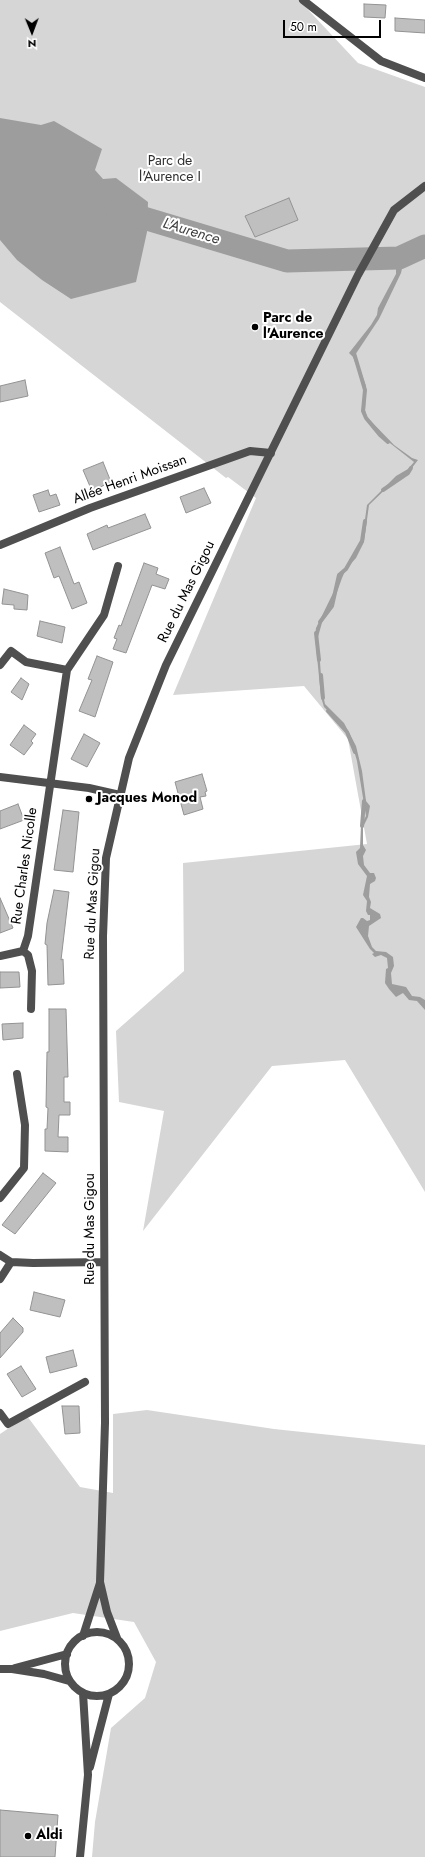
<!DOCTYPE html>
<html>
<head>
<meta charset="utf-8">
<style>
  body { margin:0 }
  #map { position:relative; width:425px; height:1857px; overflow:hidden; background:#fff; font-family:Jost,sans-serif }
  canvas { display:block }
  .north { position:absolute; left:12px; top:12px; width:40px; height:40px; -webkit-text-stroke:3px #fff; paint-order:stroke; rotate:179deg; font-size:11px; font-weight:700; line-height:16px; text-align:center; color:#000 }
  .north::after { content:''; display:block; margin:auto; width:14px; height:18px; background:#000; clip-path:polygon(50% 0,100% 100%,50% 72%,0 100%) }
  .scale { position:absolute; left:283px; top:20px; width:98px; height:18px; box-sizing:border-box; border:2px solid #000; border-top:0; padding-left:5px; font-size:12px; line-height:14px; white-space:nowrap; color:#000; -webkit-text-stroke:3px #fff; paint-order:stroke }
</style>
</head>
<body>
<div id="map">
<canvas width="425" height="1857"></canvas>
<div class="north">N</div>
<div class="scale">50 m</div>
</div>
<script>
const g = document.querySelector('canvas').getContext('2d');
g.lineJoin = 'round';
function fillPath(path, color) { g.fillStyle = color; g.fill(path, 'evenodd'); }
const shape = rows => new Path2D(rows.map(r => 'M' + r).join(''));
function strokePath(path, color, width, dash) { g.strokeStyle = color; g.lineWidth = width; g.lineCap = dash ? 'butt' : 'round'; g.setLineDash(dash || []); g.stroke(path); }
function label(font, color, halo, rows, align = 'center') {
  g.font = font + ' Jost,sans-serif'; g.lineWidth = 4; g.setLineDash([]); g.textBaseline = 'middle'; g.strokeStyle = halo; g.fillStyle = color; for (const [text, x, y, turn = 0] of rows) {
    g.save(); g.translate(x, y); g.rotate((+turn || 0) * Math.PI / 180); g.textAlign = isNaN(turn) ? turn : align; if (halo) g.strokeText(text, 0, 0); g.fillText(text, 0, 0); g.restore();
  }
}
const green = shape([
  [0,0,299,0,358,63,425,87,425,1192,345,1060,272,1066,143,1231,164,1111,119,1102,116,1031,184,971,183,863,367,844,348,739,304,686,173,695,256,498,228,477,226,478,0,302],
  [147,1410,274,1429,425,1445,425,1857,92,1857,95,1822,111,1728,145,1698,156,1662,134,1622,73,1613,0,1631,0,1434,27,1416,80,1487,113,1493,113,1414]
]);
const water = shape([
  [0,118,41,125,54,121,102,149,95,170,103,179,116,178,148,202,147,232,136,282,71,299,42,280,17,260,0,240],
  [425,246,425,253,403,264,401,273,379,319,355,355,366,386,365,410,367,417,394,445,412,458,418,460,408,473,396,479,369,505,364,542,356,558,346,569,342,578,332,606,323,619,316,644,320,662,322,690,325,704,344,723,356,746,362,771,366,801,370,806,368,817,363,827,363,845,366,850,363,856,364,865,370,873,374,873,376,878,375,881,370,884,369,897,371,902,370,908,380,914,381,918,369,926,368,936,372,947,376,951,386,952,393,957,394,966,391,973,392,984,406,987,412,996,420,997,425,1000,425,1010,417,1001,409,1000,403,993,396,997,389,989,385,983,386,969,388,968,387,958,381,955,375,957,372,954,374,953,370,949,356,927,361,918,363,918,367,921,370,920,370,915,368,915,366,911,367,901,363,895,367,876,358,864,356,852,360,848,361,825,366,816,357,761,350,737,341,724,324,707,321,697,315,636,316,628,337,585,339,575,355,556,362,541,367,505,396,476,408,469,414,462,381,436,366,418,363,411,366,391,353,357,349,353,371,325,377,315,378,308,396,274,396,264,375,264,376,259,406,256]
]);
const stream = shape([
  [354,353,365,390,363,411,366,418,380,435,388,442],
  [383,490,408,473,411,468],
  [320,622,332,606,339,575,346,569,362,541,365,521],
  [316,633,319,660],
  [321,675,323,698],
  [328,711,347,732,355,752],
  [362,826,364,801]
]);
const river = shape([
  [117,210,287,261,399,258,425,246]
]);
const building = shape([
  [364,4,386,5,385,18,364,17,364,4],
  [395,18,425,20,425,33,395,31,395,18],
  [289,198,298,220,255,237,245,216,289,198],
  [25,380,28,396,0,402,0,386,25,380],
  [103,462,111,482,92,491,83,470,103,462],
  [204,488,211,503,186,513,180,497,204,488],
  [48,490,50,496,56,494,60,505,39,512,33,495,48,490],
  [145,514,151,528,93,550,87,534,107,525,108,528,145,514],
  [60,547,74,584,79,582,87,603,72,609,59,576,54,578,45,553,60,547],
  [144,563,158,568,156,574,169,579,165,589,152,585,126,653,113,649,117,639,114,638,119,625,121,626,144,563],
  [4,589,28,595,27,610,14,609,14,605,2,604,4,589],
  [40,621,65,627,62,643,37,636,40,621],
  [97,656,113,662,95,717,79,711,92,680,88,679,97,656],
  [21,678,29,684,22,700,11,692,21,678],
  [24,725,36,734,31,741,33,743,24,755,10,745,24,725],
  [84,734,100,743,87,767,71,759,84,734],
  [202,774,207,791,205,792,206,796,200,797,203,809,184,815,175,782,202,774],
  [18,804,24,820,0,829,0,811,18,804],
  [63,810,79,812,73,872,54,870,63,810],
  [54,890,69,892,61,960,63,959,64,984,48,985,47,945,45,944,47,923,54,890],
  [0,898,13,928,0,933,0,898],
  [0,972,19,972,20,987,0,988,0,972],
  [49,1009,66,1009,68,1077,64,1077,64,1102,70,1102,70,1115,59,1115,58,1137,68,1137,68,1152,45,1151,45,1129,47,1129,48,1108,46,1107,47,1052,49,1052,49,1009],
  [23,1023,23,1038,3,1040,2,1024,23,1023],
  [43,1173,56,1183,15,1234,2,1225,43,1173],
  [34,1292,65,1300,60,1317,30,1310,34,1292],
  [13,1318,23,1328,23,1332,0,1358,0,1333,13,1318],
  [73,1350,77,1366,50,1373,46,1357,73,1350],
  [21,1366,36,1389,22,1397,7,1374,21,1366],
  [62,1406,79,1406,80,1433,65,1434,62,1406],
  [0,1810,58,1815,55,1857,0,1857,0,1810]
]);
const minor = shape([
  [303,0,381,61,425,78],
  [0,545,90,508,250,451,271,453],
  [0,665,11,651,26,662,67,670],
  [0,777,89,788,120,795],
  [23,951,28,955,32,971,31,1009],
  [0,956,23,951,28,936,67,670,104,615,118,566],
  [0,1198,24,1168,25,1125,17,1074],
  [0,1255,11,1262,33,1263,104,1262],
  [0,1279,11,1262],
  [0,1413,8,1424,85,1382],
  '65 1664a32 32 0 1 1 64 0a32 32 0 1 1-64 0Z',
  [83,1636,100,1583],
  [117,1638,107,1612,100,1582,105,1423,103,936,106,858,129,758,166,665,358,275,394,210,425,186],
  [15,1668,67,1654],
  [0,1669,12,1669,44,1674,69,1681],
  [90,1767,109,1694],
  [80,1857,88,1775,83,1693]
]);
const markers = [
  [255,327,4,"#000"],
  [89,799,4,"#000"],
  [28,1836,4,"#000"]
];
const parkNames = [
  ["Parc de",170,162],
  ["l'Aurence I",170,178]
];
const poiNames = [
  ["Parc de",263,319],
  ["l'Aurence",263,335],
  ["Jacques Monod",97,799],
  ["Aldi",36,1836]
];
const streetNames = [
  ["Allée Henri Moissan",130,480,-20],
  ["Rue du Mas Gigou",187,592,-64],
  ["Rue Charles Nicolle",25,866,-82],
  ["Rue du Mas Gigou",93,904,-87],
  ["Rue du Mas Gigou",91,1229,-90]
];
const waterNames = [
  ["L'Aurence",191,232,17]
];
fillPath(green, '#d6d6d6');
fillPath(water, '#9d9d9d');
strokePath(stream, '#9d9d9d', 4);
strokePath(river, '#9d9d9d', 23);
fillPath(building, '#bfbfbf');
strokePath(building, '#939393', 1);
strokePath(minor, '#4f4f4f', 8);
for (const [x, y, r, color] of markers) { const dot = new Path2D(); dot.arc(x, y, r, 0, 2 * Math.PI); g.fillStyle = color; g.fill(dot); strokePath(dot, '#fff', 1.5); }
label('14px', '#2d2d2d', '#fff', parkNames);
label('bold 14px', '#000', '#fff', poiNames, 'left');
label('14px', '#000', '#fff', streetNames);
label('italic 15px', '#3e3e3e', '#fff', waterNames);
</script>
</body>
</html>
